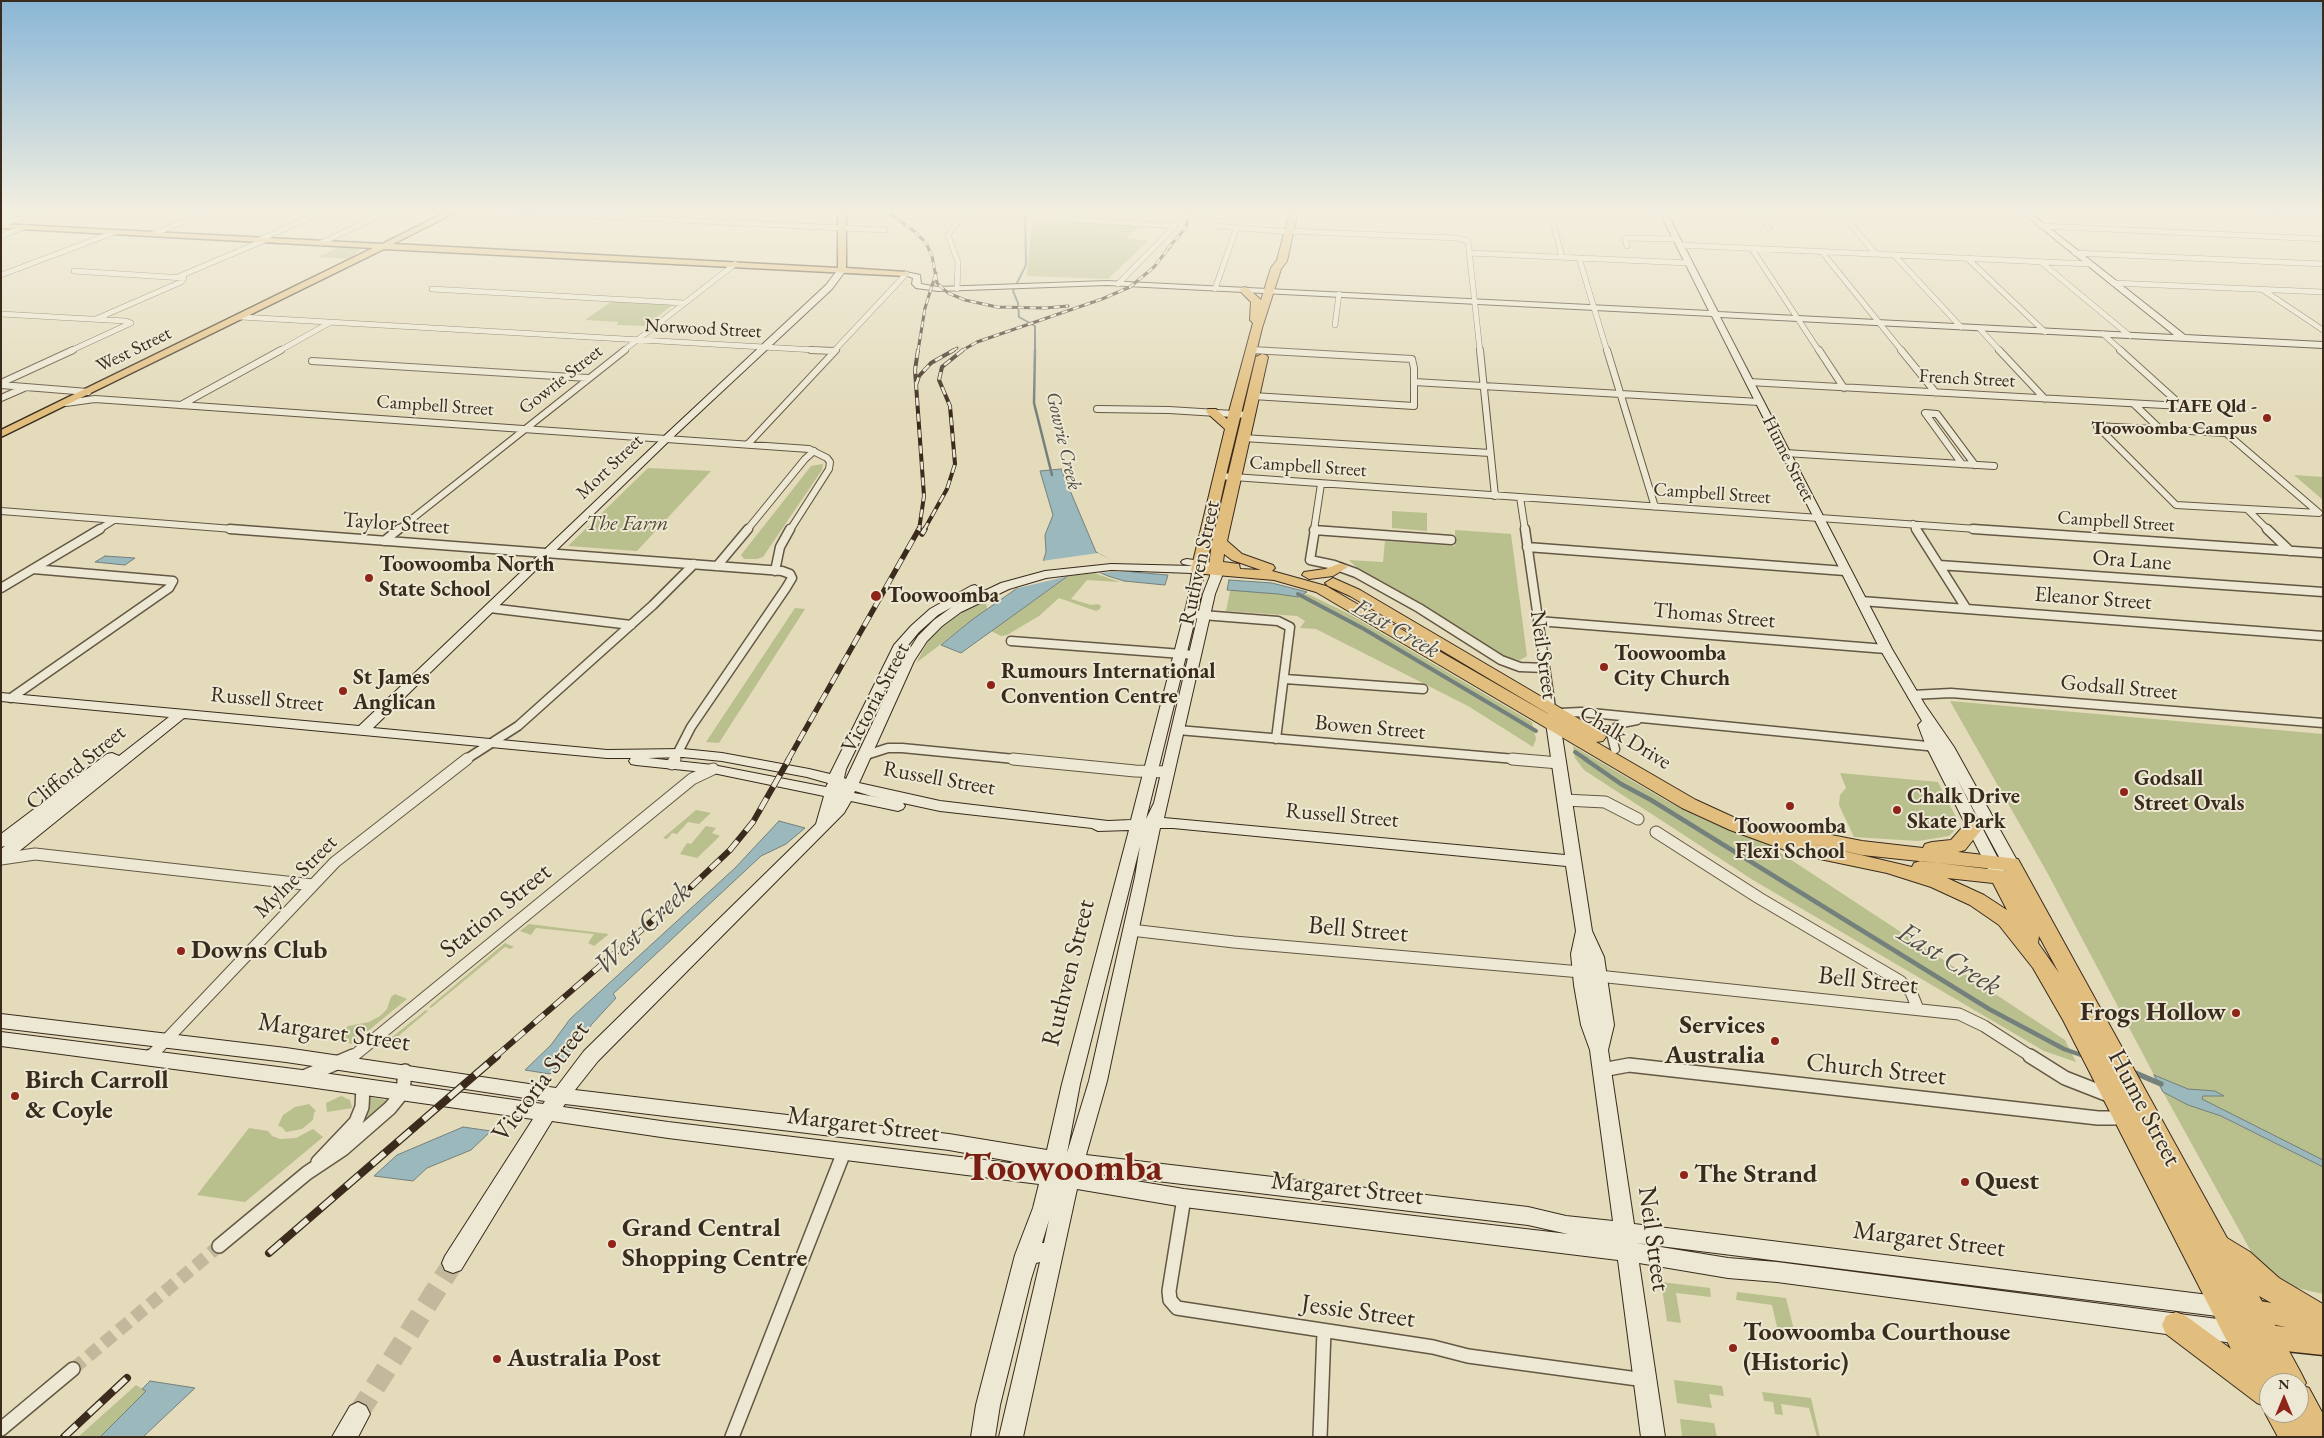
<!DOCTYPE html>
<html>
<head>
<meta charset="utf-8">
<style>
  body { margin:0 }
  #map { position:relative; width:2324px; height:1438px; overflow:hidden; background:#e4dbbb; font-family:"EB Garamond",serif }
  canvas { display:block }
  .frame { position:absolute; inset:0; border:2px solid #3a2b1d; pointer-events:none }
  .north { position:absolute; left:2259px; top:1373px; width:50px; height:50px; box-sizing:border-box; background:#ede8d3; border:1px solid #a59c8a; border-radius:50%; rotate:0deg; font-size:14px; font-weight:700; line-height:20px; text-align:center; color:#3a2b1d }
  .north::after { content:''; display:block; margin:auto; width:18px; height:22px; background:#8f2418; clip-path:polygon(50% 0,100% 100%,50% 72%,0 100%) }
</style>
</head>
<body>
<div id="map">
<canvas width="2324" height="1438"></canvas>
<div class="frame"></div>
<div class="north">N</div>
</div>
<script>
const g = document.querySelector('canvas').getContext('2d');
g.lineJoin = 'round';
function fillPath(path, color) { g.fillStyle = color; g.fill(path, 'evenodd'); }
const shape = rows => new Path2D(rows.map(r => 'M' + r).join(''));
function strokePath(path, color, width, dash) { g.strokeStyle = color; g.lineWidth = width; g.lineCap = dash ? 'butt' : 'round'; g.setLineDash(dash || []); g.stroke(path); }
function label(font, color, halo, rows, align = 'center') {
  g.font = font + ' "EB Garamond",serif'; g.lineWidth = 4; g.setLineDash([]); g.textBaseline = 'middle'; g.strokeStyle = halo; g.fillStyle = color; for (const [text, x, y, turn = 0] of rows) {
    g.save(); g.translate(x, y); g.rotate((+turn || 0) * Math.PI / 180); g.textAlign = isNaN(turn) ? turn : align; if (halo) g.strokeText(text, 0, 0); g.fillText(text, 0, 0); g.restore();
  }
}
const green = shape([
  [1032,220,1141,225,1126,238,1148,241,1108,279,1027,276],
  [340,247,360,249,350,259,317,257],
  [612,301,669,304,673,305,645,326,617,325,618,322,585,320],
  [823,464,822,470,763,557,757,559,744,559,741,555,811,466],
  [648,468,711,471,637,551,568,546],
  [2294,475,2323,477,2323,500],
  [1392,511,1427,513,1427,531,1392,528],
  [1455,530,1511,534,1527,656,1520,660,1509,658,1493,651,1429,608,1360,571,1349,560,1383,562,1385,541,1455,546],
  [1094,573,1120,582,1087,580,1071,599,1091,605,1098,604,1101,606,1100,609,1096,611,1059,598,1039,616,1007,635,1001,636,991,631,1069,576],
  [1232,581,1275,586,1310,595,1349,614,1532,722,1536,739,1533,747,1468,706,1316,629,1300,628,1305,621,1297,616,1226,611],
  [1000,592,986,603,987,609,916,663,929,640,945,625,973,605],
  [795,608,805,609,719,743,706,742],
  [1950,701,2323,734,2323,1294,2297,1288,2286,1282,2266,1269,2253,1255,2163,1092,2048,874],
  [1573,746,1665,800,1703,819,1767,844,2065,1040,2076,1062,2044,1051,1753,880,1584,770,1575,758],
  [1840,773,1938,782,1955,815,1957,824,1954,831,1949,836,1918,841,1854,837,1839,805,1840,795,1846,788],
  [696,810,711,813,699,824,688,822,677,834,672,833,667,839,663,838],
  [706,826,716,828,712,833,720,836,697,858,680,854,687,843,691,844],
  [529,924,609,934,594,946,588,943,594,934,536,928,531,935,520,931],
  [505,943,514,947,510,949,505,947,431,1008,429,1007],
  [395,994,407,999,352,1044,334,1040,348,1026,369,1022,380,1016,387,1009,391,997],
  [426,1010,428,1011,396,1038,401,1041,399,1046,395,1049,385,1048,386,1042],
  [341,1096,350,1100,352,1108,327,1112,326,1103],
  [370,1097,392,1101,363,1128,359,1126,367,1110],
  [309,1104,316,1111,314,1113,313,1120,302,1129,286,1132,282,1127,278,1126,283,1115,295,1107],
  [249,1128,268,1131,272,1136,280,1139,296,1138,313,1129,323,1137,245,1202,197,1195],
  [1661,1282,1710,1288,1711,1297,1676,1293,1681,1323,1667,1321],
  [1737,1292,1786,1298,1796,1338,1779,1336,1772,1305,1736,1300],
  [1674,1380,1722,1386,1724,1396,1709,1394,1712,1408,1677,1403],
  [136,1385,146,1391,100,1437,78,1437],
  [1762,1392,1811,1398,1820,1437,1817,1437,1809,1408,1781,1404,1783,1415,1775,1414,1773,1402,1764,1401],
  [1680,1419,1714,1423,1717,1437,1682,1437]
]);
const water = shape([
  [1061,469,1096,552,1132,572,1168,575,1165,585,1124,581,1108,576,1096,571,1081,557,1068,576,961,653,941,645,973,619,1026,582,1042,565,1046,552,1045,535,1053,515,1040,471,1061,469],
  [105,556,135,558,125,565,95,562,105,556],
  [1229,580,1272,583,1307,592,1298,597,1278,594,1227,590,1229,580],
  [779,821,805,828,786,844,761,856,613,994,616,998,592,1024,572,1052,550,1074,525,1070,551,1045,570,1019,735,868,779,821],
  [2154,1075,2188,1089,2215,1091,2224,1096,2203,1096,2202,1099,2323,1160,2323,1167,2221,1116,2188,1105,2163,1092,2154,1075],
  [463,1127,491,1131,471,1150,427,1168,413,1181,374,1176,397,1155,463,1127],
  [150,1381,195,1388,143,1437,100,1437,146,1391,142,1389,150,1381]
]);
const pier = shape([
  [1098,553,1134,571,1094,573,1081,561,1073,575,1010,590,1034,572,1042,561]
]);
const streamFar4 = shape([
  [1025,211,1026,265,1013,291,1018,303,1019,317,1035,326,1035,351]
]);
const streamFar3 = shape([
  [1035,350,1034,403,1052,475]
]);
const streamFar2 = shape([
  [1298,594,1364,629,1536,731],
  [1575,752,1587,760]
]);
const streamFar1 = shape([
  [1585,759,1621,784,1651,800,1989,1009,2064,1049,2084,1056]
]);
const stream = shape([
  [2133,1072,2161,1084]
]);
const streetTunnel = shape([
  [73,1369,219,1246]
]);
const secondaryTunnel = shape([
  [358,1414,453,1263]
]);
const streetFar4 = shape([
  [493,211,885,230],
  [1070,211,1072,217,1079,220,1175,226,1118,284],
  [1134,211,1141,222],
  [1212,211,1212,221,1217,226,1289,232],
  [1649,211,1662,212],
  [1757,211,1769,228],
  [1839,211,1876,254],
  [2007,211,2024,212],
  [2243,211,2323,215],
  [1553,222,1562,257],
  [1,225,40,211],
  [2041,226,2323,239],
  [1289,231,1456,238,1468,241,1480,351],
  [153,234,210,211],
  [1,236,24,227],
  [261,239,325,211],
  [321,243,389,211],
  [1680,245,2089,264],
  [1627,246,1625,238,1676,239],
  [1752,249,1819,351],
  [1822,252,1902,351],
  [1469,253,1689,263],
  [2075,253,2323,264],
  [1894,255,1961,327],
  [1579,258,1607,351],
  [1967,258,2045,332],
  [2041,262,2130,336],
  [74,271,184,278,181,282,96,319],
  [1,275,115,232],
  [180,276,265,240],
  [2113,283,2323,292],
  [432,289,684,303],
  [957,289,958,262,948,235,962,216,961,211],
  [1215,289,1236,229],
  [2263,290,2323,330],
  [1,314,126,321,131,323],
  [241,317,833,351],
  [1335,325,1339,294],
  [1979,328,2000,351],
  [2103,334,2122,351],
  [1252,350,1269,351],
  [70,351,131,323],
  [279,351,331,322],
  [623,351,735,264],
  [834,351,906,274]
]);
const streetFar3 = shape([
  [811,350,834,351],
  [1252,350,1412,359,1414,368,1414,406,1253,396],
  [1480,350,1495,496],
  [1607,350,1655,507],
  [1819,350,1844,388],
  [1901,350,1936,393],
  [1999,350,2045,399],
  [2120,350,2182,406],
  [312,361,588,378],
  [1414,382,1759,402],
  [1749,382,2182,406],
  [1,383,73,350],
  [1,385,88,392],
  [1,398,24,388],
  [66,403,95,399,809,449,827,458,830,462,829,469,790,530],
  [2134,404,2160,429],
  [181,405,281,350],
  [1097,409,1169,410,1249,415],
  [2097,426,2226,433,2319,513,2176,505,2097,426],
  [1243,438,1490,453],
  [748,444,836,350],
  [1785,453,1994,466],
  [1962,464,1925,413,1937,414,1975,465],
  [1219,476,1991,530],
  [1520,497,1525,530],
  [2248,510,2268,530],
  [1,511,246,530],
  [1913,524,1917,530],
  [98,530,114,520],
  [398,530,625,350],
  [747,530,805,459,814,451],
  [1314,530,1321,484]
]);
const streetFar2 = shape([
  [230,529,782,571,790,574,792,578,786,588,691,727,674,760],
  [1315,529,1310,560,1334,565,1356,573,1419,608,1501,660,1520,667,1545,668],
  [1525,529,1551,708],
  [1916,529,1966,608],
  [1973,529,2323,553],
  [2267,529,2290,551],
  [1314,530,1451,540],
  [384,541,399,529],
  [1527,547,1845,571],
  [1939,565,2323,592],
  [717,566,748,529],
  [775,571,780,547,790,529],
  [1,588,100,529],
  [1861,601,2323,636],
  [490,608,631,625],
  [1190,614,1278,621,1290,627,1276,739],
  [1538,621,1886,649],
  [1011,641,1195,655],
  [1285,679,1423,689],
  [1912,695,1951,693,2323,723],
  [11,698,169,588,173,581,33,569],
  [1560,713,1581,712,1937,747],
  [1178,730,1527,760],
  [1615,749,1612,737,1613,730,1622,723,1637,720],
  [863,756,888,748,902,748,1025,760],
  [465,760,518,726,653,605,694,564]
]);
const streetFar1 = shape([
  [1013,759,1135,771,1168,772],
  [1512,759,1559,763],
  [672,764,675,759],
  [1564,800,1605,802,1638,819],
  [1656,832,1759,898,1900,981,1911,992,1918,1009],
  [1,859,35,854,313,885],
  [1131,930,1234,942,1581,972],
  [1598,976,1959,1014,1984,1026,2032,1057],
  [150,1057,335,862,467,759],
  [350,1057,356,1054,692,779,713,769]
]);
const street = shape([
  [2030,1056,2065,1078,2111,1096],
  [149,1058,151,1056],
  [1602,1070,1629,1065,2098,1118,2114,1118,2123,1115],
  [306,1076,353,1056],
  [318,1162,356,1122,362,1107,363,1087],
  [1184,1198,1169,1291,1170,1300,1177,1308,1433,1347,1468,1356,1645,1380],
  [219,1246,307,1173,343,1149,390,1108,403,1092,405,1071],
  [1,1429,73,1369],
  [732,1437,844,1152],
  [1320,1437,1324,1331]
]);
const secondary = shape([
  [1659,211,1666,211,1718,312,2174,335,2020,211,2028,211,2185,335,2323,342,2323,348,1720,317,1892,649,1925,705,1954,747,2019,864,2017,868,2011,869,2005,868,1956,777,2005,872,2018,874,2020,878,2018,882,2000,882,1994,881,1992,877,1926,746,1918,725,1922,721,1880,649,1712,316,1107,285,938,291,916,288,912,284,913,278,902,274,906,272,920,275,921,284,938,287,1107,281,1709,311,1659,211],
  [839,268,846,270,832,289,670,440,373,728,607,750,683,749,722,753,809,769,830,774,894,645,911,626,930,609,971,586,975,585,981,589,957,604,1001,583,1045,571,1111,564,1193,566,1183,564,1181,562,1183,560,1187,559,1220,564,1222,576,1215,594,1164,818,1565,855,1545,716,1552,712,1559,716,1592,931,1604,957,1614,1025,1608,1050,1634,1224,2225,1297,2233,1300,2236,1307,2233,1314,2225,1317,1636,1243,1728,1258,1777,1262,2241,1322,2249,1326,2252,1333,2249,1340,2241,1344,1777,1282,1728,1278,1639,1263,1665,1437,1641,1437,1618,1260,1184,1207,1077,1189,1023,1437,999,1437,1040,1262,1036,1263,1031,1279,1000,1405,995,1437,971,1437,976,1405,1015,1255,1033,1208,1039,1184,668,1138,552,1121,461,1270,453,1273,445,1270,442,1263,445,1256,533,1119,302,1086,1,1046,1,1032,302,1070,543,1104,545,1101,286,1062,1,1028,1,1014,286,1048,556,1088,584,1051,816,824,824,796,713,773,636,765,631,764,629,761,631,758,607,758,184,718,7,861,1,862,1,849,5,846,1,847,1,834,107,754,112,753,119,756,169,717,1,701,1,693,359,726,664,436,826,285,839,268],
  [1202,568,1210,569,1210,576,1203,594,1154,803,1146,819,1200,599,1204,570,1202,568],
  [1111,570,1192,573,1188,599,1131,820,1108,821,940,801,859,783,914,661,927,641,942,626,961,612,1009,589,1046,578,1111,570],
  [952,607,934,620,918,636,902,661,846,779,844,778,846,769,905,649,919,632,938,615,952,607],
  [683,757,722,761,807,777,828,783,826,787,713,765,648,758,683,757],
  [855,791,871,796,881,798,854,793,855,791],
  [851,801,898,811,903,809,905,806,903,803,940,811,1092,828,1098,831,1129,830,1062,1084,1047,1150,949,1134,575,1090,598,1061,844,813,851,801],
  [1160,828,1173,828,1566,866,1576,931,1571,954,1574,985,1581,1025,1590,1050,1613,1221,1566,1216,1528,1207,1086,1155,1107,1081,1160,828],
  [1140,846,1135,877,1089,1081,1067,1153,1080,1084,1140,846],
  [565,1104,949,1150,1043,1167,668,1122,563,1107,565,1104],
  [1081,1172,1528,1225,1568,1234,1184,1189,1081,1172],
  [1049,1220,1044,1243,1042,1243,1049,1220],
  [358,1402,366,1406,370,1414,358,1437,332,1437,350,1406,358,1402]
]);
const primary = shape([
  [448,211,458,211,393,244,838,268,838,211,846,211,846,268,906,272,910,274,906,276,384,249,1,437,1,430,373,248,1,228,1,224,382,244,448,211],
  [2253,1300,2323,1311,2323,1355,2267,1349,2258,1345,2255,1337,2258,1329,2267,1325,2286,1327,2245,1319,2241,1311,2245,1303,2253,1300]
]);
const highway = shape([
  [1290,211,1298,211,1287,261,1281,269,1262,328,1227,471,1206,566,1209,566,1212,542,1256,357,1262,354,1266,355,1268,357,1227,541,1242,554,1273,565,1275,568,1272,571,1326,586,1557,719,1350,596,1328,586,1325,583,1333,578,1360,590,1603,733,1606,737,1603,741,1596,742,1696,800,1744,822,1781,834,1783,828,1790,827,1862,841,1923,848,1925,844,1932,842,1951,840,1967,822,1974,820,1981,822,1984,826,1981,830,1965,850,1958,852,2018,859,2227,1238,2250,1252,2279,1278,2323,1304,2323,1332,2259,1296,2301,1373,2306,1383,2304,1386,2309,1388,2323,1414,2323,1437,2278,1437,2265,1413,2267,1407,2257,1403,2166,1334,2162,1325,2166,1316,2176,1312,2186,1316,2231,1349,2063,1020,2033,968,1999,925,1970,905,1931,887,1887,873,1796,854,1730,830,1682,808,1316,592,1274,580,1193,573,1191,570,1225,429,1206,412,1208,409,1216,409,1227,419,1253,323,1250,320,1251,302,1239,290,1244,287,1248,288,1261,300,1271,268,1277,260,1290,211],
  [1224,554,1232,560,1261,570,1240,569,1239,564,1223,562,1224,554],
  [1805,842,1862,855,2004,870,2005,871,1921,861,1914,863,1912,867,1805,842],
  [1947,878,1993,883,2007,910,1984,895,1947,878],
  [2039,936,2059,973,2038,943,2039,936],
  [2269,1383,2299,1383,2299,1413,2269,1413,2269,1383],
  [1341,563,1348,567,1333,576,1309,579,1302,575,1304,572,1325,569,1341,563]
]);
const railFar4 = shape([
  [886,211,914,231,926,243,932,256,937,283,948,293,965,300,997,307,1045,308,1068,306],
  [1167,249,1186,228,1190,211],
  [918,351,925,308,936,273],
  [952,351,957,348],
  [961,351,977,342,1102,299,1130,287,1154,267,1172,244]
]);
const railFar3 = shape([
  [918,350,915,370,924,496,919,530],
  [916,385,919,376,931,363,954,350],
  [924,530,947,489,955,464,950,406,939,380,942,367,963,350]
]);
const railFar2 = shape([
  [922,534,925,529],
  [788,760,919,529]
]);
const railFar1 = shape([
  [495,1057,691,887,730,850,753,822,789,759]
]);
const rail = shape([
  [269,1253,497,1056],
  [64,1437,127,1378]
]);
const markers = [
  [2267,418,5,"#8f2418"],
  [369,578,5,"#8f2418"],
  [876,596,6,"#8f2418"],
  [1604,667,5,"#8f2418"],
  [991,685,5,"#8f2418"],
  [343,691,5,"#8f2418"],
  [2124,792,5,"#8f2418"],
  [1790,806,5,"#8f2418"],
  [1897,810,5,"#8f2418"],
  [181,951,5,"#8f2418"],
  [2236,1013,5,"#8f2418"],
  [1775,1041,5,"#8f2418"],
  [15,1096,5,"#8f2418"],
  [1684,1175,5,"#8f2418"],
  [1965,1182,5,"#8f2418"],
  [612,1244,5,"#8f2418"],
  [1733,1348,5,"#8f2418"],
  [497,1359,5,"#8f2418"]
];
const farStreetnames = [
  ["Norwood Street",703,329,3],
  ["West Street",134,350,-26],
  ["French Street",1967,379,3],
  ["Gowrie Street",561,380,-38],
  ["Campbell Street",435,406,4],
  ["Hume Street",1788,459,63],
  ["Mort Street",610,467,-44],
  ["Campbell Street",1308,467,4],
  ["Campbell Street",1712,494,4],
  ["Campbell Street",2116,522,4]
];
const farPoinames = [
  ["TAFE Qld -",2257,407],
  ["Toowoomba Campus",2257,429]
];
const farWaternames = [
  ["Gowrie Creek",1063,441,77]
];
const streetNames = [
  ["Taylor Street",396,524,4],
  ["Ora Lane",2132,561,4],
  ["Ruthven Street",1200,563,-78],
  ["Eleanor Street",2093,599,4],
  ["Thomas Street",1714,616,5],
  ["Neil Street",1543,655,82],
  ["Godsall Street",2119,688,5],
  ["Victoria Street",876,698,-62],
  ["Russell Street",267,700,5],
  ["Bowen Street",1370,728,5],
  ["Chalk Drive",1625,738,31],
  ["Clifford Street",76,768,-39],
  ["Russell Street",939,779,10],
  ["Russell Street",1342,816,5],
  ["Mylne Street",296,877,-45]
];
const parkNames = [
  ["The Farm",627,524]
];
const poiNames = [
  ["Toowoomba North",379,565],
  ["State School",379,590],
  ["Toowoomba",887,596],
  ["Toowoomba",1614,654],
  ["City Church",1614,679],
  ["Rumours International",1001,672],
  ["Convention Centre",1001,697],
  ["St James",353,678],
  ["Anglican",353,703],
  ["Godsall",2134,779],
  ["Street Ovals",2134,804],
  ["Chalk Drive",1907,797],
  ["Skate Park",1907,822],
  ["Toowoomba",1790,827,"center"],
  ["Flexi School",1790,852,"center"]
];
const waterNames = [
  ["East Creek",1396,629,30]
];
const nearStreetnames = [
  ["Station Street",496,911,-39],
  ["Bell Street",1358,930,5],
  ["Ruthven Street",1069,973,-76],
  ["Bell Street",1868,981,6],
  ["Margaret Street",334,1033,8],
  ["Church Street",1876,1070,6],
  ["Victoria Street",541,1082,-53],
  ["Hume Street",2144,1108,62],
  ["Margaret Street",863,1125,7],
  ["Margaret Street",1347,1189,6],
  ["Neil Street",1653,1239,82],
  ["Margaret Street",1929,1240,7],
  ["Jessie Street",1358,1312,8]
];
const nearPoinames = [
  ["Downs Club",191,951],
  ["Frogs Hollow",2226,1013,"right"],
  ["Services",1765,1026,"right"],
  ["Australia",1765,1056,"right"],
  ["Birch Carroll",25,1081],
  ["& Coyle",25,1111],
  ["The Strand",1694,1175],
  ["Quest",1975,1182],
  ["Grand Central",622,1229],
  ["Shopping Centre",622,1259],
  ["Toowoomba Courthouse",1743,1333],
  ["(Historic)",1743,1363],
  ["Australia Post",507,1359]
];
const nearWaternames = [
  ["West Creek",643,929,-43],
  ["East Creek",1949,960,31]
];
const nearTownnames = [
  ["Toowoomba",1063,1169]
];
fillPath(green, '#b9bf8d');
fillPath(water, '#9bb8bc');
strokePath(water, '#74807c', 1);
fillPath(pier, '#e4dbbb');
strokePath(streamFar4, '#74807c', 2);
strokePath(streamFar3, '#74807c', 2.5);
strokePath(streamFar2, '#74807c', 4);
strokePath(streamFar1, '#74807c', 4.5);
strokePath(stream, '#74807c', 5.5);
strokePath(streetTunnel, '#c2b89b', 13, [13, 7]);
strokePath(secondaryTunnel, '#c2b89b', 21, [21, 11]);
strokePath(streetFar4, '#645744', 6);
strokePath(streetFar3, '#645744', 8);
strokePath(streetFar2, '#645744', 11);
strokePath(streetFar1, '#645744', 13);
strokePath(street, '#645744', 16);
strokePath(secondary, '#3a2b1d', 2);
strokePath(primary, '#3a2b1d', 3);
strokePath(highway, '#3a2b1d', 2);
strokePath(streetFar4, '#ede8d3', 5);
strokePath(streetFar3, '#ede8d3', 6);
strokePath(streetFar2, '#ede8d3', 8);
strokePath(streetFar1, '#ede8d3', 11);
strokePath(street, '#ede8d3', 13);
fillPath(secondary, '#ede8d3');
fillPath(primary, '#e2be7e');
fillPath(highway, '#e2be7e');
strokePath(railFar4, '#3a2b1d', 3);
strokePath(railFar3, '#3a2b1d', 4);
strokePath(railFar2, '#3a2b1d', 5.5);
strokePath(railFar1, '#3a2b1d', 6);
strokePath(rail, '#3a2b1d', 8);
strokePath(railFar4, '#ede8d3', 2, [6]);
strokePath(railFar3, '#ede8d3', 2.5, [8]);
strokePath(railFar2, '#ede8d3', 4, [11]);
strokePath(railFar1, '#ede8d3', 4.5, [13]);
strokePath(rail, '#ede8d3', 5.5, [17]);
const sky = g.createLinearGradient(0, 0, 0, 413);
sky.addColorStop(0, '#89b6d6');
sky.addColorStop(0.51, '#f3efe0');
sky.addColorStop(1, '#f3efe000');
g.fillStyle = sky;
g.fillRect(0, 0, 2324, 413);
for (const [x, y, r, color] of markers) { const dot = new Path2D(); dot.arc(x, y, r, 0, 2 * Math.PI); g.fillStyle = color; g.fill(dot); strokePath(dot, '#ede8d3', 2); }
label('19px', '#3a2b1d', '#ede8d3', farStreetnames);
label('bold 19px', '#3a2b1d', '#ede8d3', farPoinames, 'right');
label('italic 20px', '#524e45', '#ede8d3', farWaternames);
label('22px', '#3a2b1d', '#ede8d3', streetNames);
label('italic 22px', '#534933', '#ede8d3', parkNames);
label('bold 22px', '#3a2b1d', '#ede8d3', poiNames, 'left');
label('italic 24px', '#524e45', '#ede8d3', waterNames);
label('26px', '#3a2b1d', '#ede8d3', nearStreetnames);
label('bold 26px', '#3a2b1d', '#ede8d3', nearPoinames, 'left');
label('italic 29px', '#524e45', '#ede8d3', nearWaternames);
label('bold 39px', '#7a1f14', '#ede8d3', nearTownnames);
</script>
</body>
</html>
